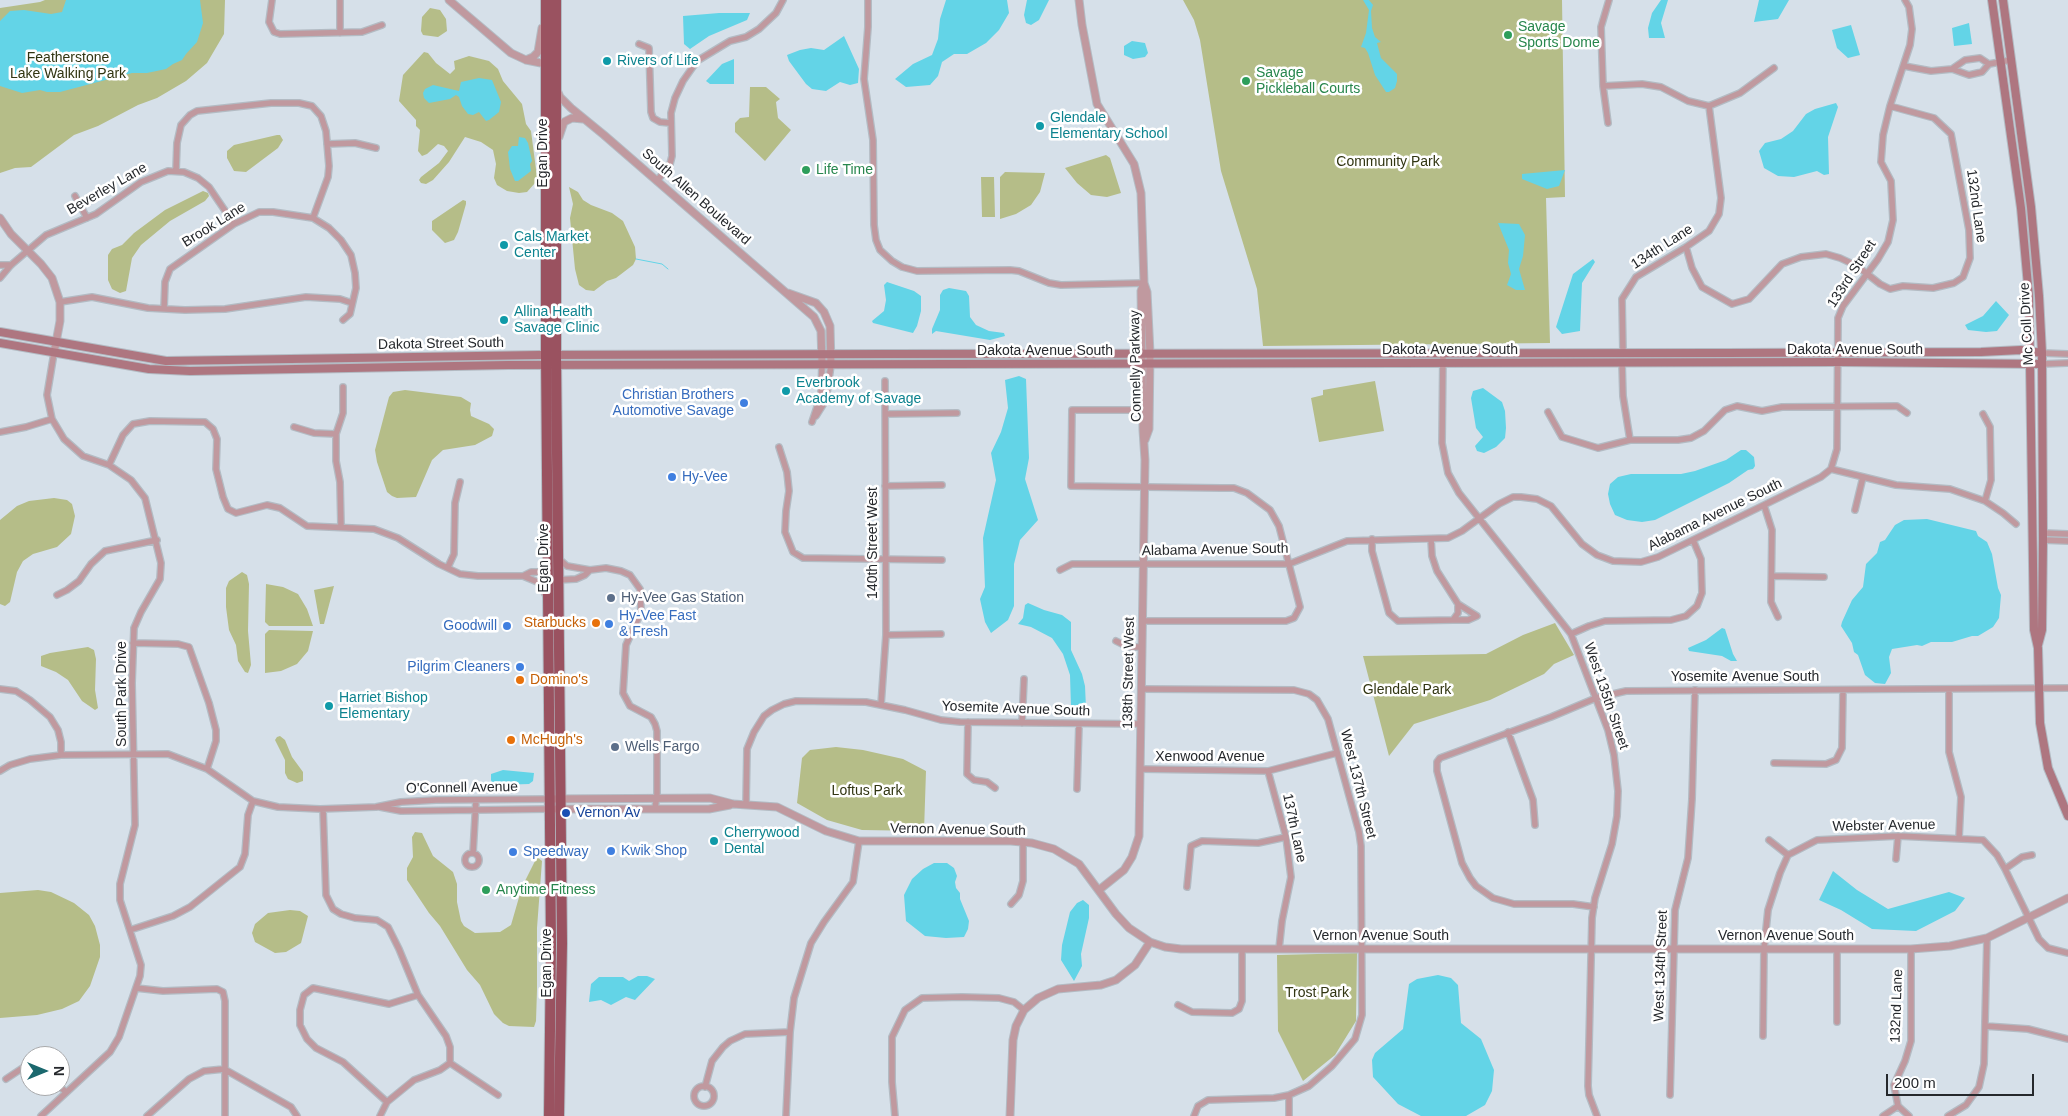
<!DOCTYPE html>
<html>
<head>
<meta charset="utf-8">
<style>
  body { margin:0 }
  #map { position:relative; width:2068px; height:1116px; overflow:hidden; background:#d6e0e9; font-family:Helvetica,sans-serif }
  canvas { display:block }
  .north { position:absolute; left:20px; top:1046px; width:50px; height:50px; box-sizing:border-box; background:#fff; border:1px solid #a8a9ab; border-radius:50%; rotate:90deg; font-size:14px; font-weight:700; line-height:20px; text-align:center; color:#25282c }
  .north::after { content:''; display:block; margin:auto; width:18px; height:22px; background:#1b686e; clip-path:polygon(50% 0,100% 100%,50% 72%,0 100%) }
  .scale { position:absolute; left:1886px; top:1074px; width:148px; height:22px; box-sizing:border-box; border:2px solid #25282c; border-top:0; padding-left:6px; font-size:15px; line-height:18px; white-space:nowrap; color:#25282c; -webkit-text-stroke:4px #fff; paint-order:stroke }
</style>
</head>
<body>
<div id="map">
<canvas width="2068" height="1116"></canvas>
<div class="north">N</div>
<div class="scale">200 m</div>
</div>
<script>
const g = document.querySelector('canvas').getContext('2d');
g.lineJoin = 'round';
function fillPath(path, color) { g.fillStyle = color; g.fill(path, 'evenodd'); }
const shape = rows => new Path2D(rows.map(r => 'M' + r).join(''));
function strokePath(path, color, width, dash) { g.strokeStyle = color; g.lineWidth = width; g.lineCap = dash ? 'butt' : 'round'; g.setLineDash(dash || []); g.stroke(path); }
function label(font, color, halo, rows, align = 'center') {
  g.font = font + ' Helvetica,sans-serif'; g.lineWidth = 5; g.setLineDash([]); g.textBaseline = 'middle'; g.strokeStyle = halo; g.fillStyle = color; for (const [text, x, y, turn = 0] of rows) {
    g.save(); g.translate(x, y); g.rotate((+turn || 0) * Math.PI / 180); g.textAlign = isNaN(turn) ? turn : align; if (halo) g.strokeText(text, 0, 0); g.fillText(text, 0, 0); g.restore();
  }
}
const green = shape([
  [45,0,225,0,224,34,207,63,186,81,157,98,138,105,98,126,74,135,31,167,15,168,0,173,0,8,40,2],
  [1183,0,1562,0,1565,197,1546,198,1550,343,1263,346,1257,289,1221,171,1200,40,1194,20],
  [430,8,440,10,446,19,447,31,438,37,423,35,421,31,422,17],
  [424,52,428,53,436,63,450,74,455,69,454,61,469,56,489,61,498,69,503,81,522,104,526,124,531,131,537,177,535,183,527,192,519,193,507,191,497,185,494,178,496,164,493,150,481,142,465,137,449,162,433,180,426,184,421,183,419,180,421,177,439,163,448,151,444,146,438,144,427,154,422,156,418,151,420,130,416,126,416,120,399,101,403,75],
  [750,87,766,87,780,99,776,102,778,118,791,130,765,161,735,132,735,123,740,118,749,117],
  [277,135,280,135,283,140,278,148,246,172,234,171,227,158,227,151,234,145],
  [1106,155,1110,158,1121,193,1107,197,1091,195,1077,183,1065,168],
  [1005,172,1045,173,1040,192,1031,205,1016,214,1000,219,1000,177],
  [981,177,994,177,995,217,982,217],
  [569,187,578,192,583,200,591,205,612,213,623,221,635,247,636,259,633,265,616,278,607,281,594,291,586,290,579,285,575,269,570,218,573,204],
  [203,191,208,193,209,196,205,201,170,221,141,245,132,258,126,291,120,293,112,289,108,280,108,255,112,249,122,245,134,233,165,210],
  [463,200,466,201,466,204,458,232,454,240,445,243,432,230,432,221],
  [1375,381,1384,431,1319,442,1311,398,1323,395,1323,390],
  [405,390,461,397,471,403,470,410,471,416,489,424,494,429,492,436,475,445,443,450,432,460,416,497,397,498,392,496,387,492,377,462,375,450,389,397,393,392],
  [54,498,67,500,72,504,75,516,71,534,57,547,33,554,23,561,17,572,10,602,5,606,0,604,0,520,17,506,29,501],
  [242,572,247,575,249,584,248,631,251,665,248,673,245,672,238,661,236,645,229,630,226,607,226,588,229,581],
  [266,584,283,587,298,594,307,609,313,626,269,626,265,622],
  [334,586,324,624,320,624,314,590],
  [1555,623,1574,655,1554,664,1544,674,1490,700,1414,724,1389,756,1363,656,1486,654,1523,635],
  [269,630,313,631,308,651,297,664,281,671,265,673,265,634],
  [88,647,94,650,96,659,95,690,98,708,95,710,82,701,68,680,56,672,41,666,41,656,50,653],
  [280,736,285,740,292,757,303,772,303,781,297,783,288,779,285,773,285,760,275,740,277,737],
  [836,747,863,750,903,759,926,771,924,831,862,830,827,820,797,803,802,758,810,750],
  [415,832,422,833,433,856,453,872,457,884,457,902,461,921,464,926,475,933,500,932,511,925,522,887,537,857,542,861,537,928,537,990,536,1021,534,1027,509,1026,503,1023,494,1014,480,985,467,970,440,926,429,913,407,880,407,868,413,857,412,837],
  [38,890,51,892,74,903,89,915,95,926,100,945,100,957,90,986,79,1001,62,1009,37,1015,0,1018,0,893],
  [290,910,300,911,308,916,301,943,286,952,275,953,255,942,252,933,255,924,268,913],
  [1357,953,1356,1021,1335,1055,1303,1081,1278,1031,1277,955]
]);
const water = shape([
  [66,0,200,0,203,23,197,42,186,54,182,60,173,64,166,69,147,73,132,73,60,92,47,92,40,90,22,93,0,86,0,21,10,11,24,10,51,14,62,12],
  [946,0,1007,0,1009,13,999,30,986,43,967,54,954,54,942,62,938,76,930,85,906,87,895,79,913,64,932,55,938,39,940,19],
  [1027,0,1049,0,1039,20,1031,25,1026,23,1024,15],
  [1363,0,1369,0,1373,5,1371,11,1372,28,1375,37,1381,42,1377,43,1381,58,1397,74,1397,81,1395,88,1389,92,1386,92,1375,75,1368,53,1365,48,1361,47,1366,33,1369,10],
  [1661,0,1668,0,1661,23,1665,38,1649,38,1648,28,1652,13],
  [1759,0,1789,0,1778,19,1754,22],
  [719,13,750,13,747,20,709,36,690,49,684,44,683,16],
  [1969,23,1972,44,1954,46,1952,28],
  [1851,25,1860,55,1848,58,1837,48,1832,30],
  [844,36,859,69,858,83,850,85,840,82,826,91,812,89,806,84,789,61,787,55,800,50,811,48,824,50],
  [1132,41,1145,43,1148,53,1145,57,1133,59,1124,55,1124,46],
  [734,59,734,84,710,84,706,81,722,64],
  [479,78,492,80,501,102,499,112,489,120,486,121,479,112,473,115,468,114,462,106,459,97,456,95,450,99,429,103,424,98,423,93,425,89,433,85,459,91,461,82],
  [1836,103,1838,107,1828,137,1829,174,1824,175,1817,171,1794,177,1778,176,1764,168,1759,151,1765,143,1781,139,1793,131,1806,114,1815,109],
  [519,137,525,138,528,143,532,161,530,164,531,171,518,181,515,181,510,169,508,152,512,146,518,146],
  [1565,170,1559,186,1547,189,1522,179,1522,174],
  [1498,223,1519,224,1525,235,1523,256,1519,269,1525,290,1516,290,1507,285,1511,274,1508,263,1509,250],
  [1593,259,1595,262,1582,283,1580,331,1562,334,1556,327,1573,274],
  [887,282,914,291,921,296,921,311,917,326,913,333,873,323,872,321,884,311,886,300,884,285],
  [949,288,966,291,969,296,970,317,976,325,989,331,1004,333,1005,336,990,340,936,331,932,334,932,329,940,310,940,295,943,290],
  [1996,301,2009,315,1997,331,1986,332,1968,330,1965,325,1983,316],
  [1019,376,1026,379,1029,458,1025,479,1038,520,1020,540,1014,564,1014,606,1008,620,991,633,985,622,980,599,985,587,983,538,996,480,991,453,1001,432,1008,408,1005,380],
  [1483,388,1502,402,1505,411,1506,428,1505,438,1496,447,1484,453,1477,451,1475,446,1483,437,1476,428,1471,398,1473,391],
  [1741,450,1746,450,1754,457,1755,466,1753,469,1748,470,1729,483,1655,520,1642,522,1627,520,1615,515,1610,504,1608,494,1610,484,1618,477,1631,474,1681,474,1695,471,1726,460],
  [1927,519,1976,531,1978,536,1987,542,1992,554,1998,588,2001,595,1999,618,1993,627,1978,636,1972,636,1952,642,1931,642,1922,646,1917,645,1892,649,1889,657,1891,673,1885,684,1875,683,1865,675,1858,655,1854,652,1852,643,1841,626,1842,622,1852,600,1863,587,1866,564,1877,553,1880,542,1885,540,1895,525,1904,520],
  [1028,603,1044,610,1062,615,1071,622,1071,650,1082,674,1085,686,1086,708,1075,711,1071,707,1070,675,1063,654,1052,638,1031,627,1018,624,1023,618,1025,605],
  [1722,628,1725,629,1733,654,1737,661,1731,661,1722,656,1689,651,1688,648,1706,640],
  [503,770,534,773,533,781,529,784,500,785,492,783,491,780,491,774],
  [934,863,947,863,954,868,957,876,955,882,956,888,960,893,960,899,969,921,968,929,964,937,946,938,925,936,906,921,904,895,912,879,923,869],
  [1833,871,1857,890,1888,909,1949,892,1965,898,1955,911,1916,931,1872,929,1841,910,1819,900],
  [1083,900,1089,905,1089,918,1081,954,1082,966,1074,981,1061,960,1062,945,1070,912,1077,903],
  [1438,975,1451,978,1458,985,1461,1023,1481,1039,1494,1070,1492,1091,1485,1105,1466,1116,1421,1116,1398,1104,1373,1077,1372,1060,1375,1053,1403,1029,1409,984,1417,979],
  [638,976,647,976,655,979,635,1000,626,997,611,1005,601,1000,589,1002,591,984,599,977,623,977,629,981]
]);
const stream = shape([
  [636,259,662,264,668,269]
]);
const minor = shape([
  [272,0,269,22,274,32,280,34,362,32,382,25],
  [868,0,868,27,864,79,873,140,874,225,876,240,880,250,892,261,902,267,917,271,1010,270,1019,271,1049,283,1061,285,1144,283],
  [340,33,340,0],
  [639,44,649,48,651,112,653,118,660,122,670,123],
  [1989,64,2011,60],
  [1904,66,1931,71,1952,69,1969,75,1982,72,1989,64,1980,58,1965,60,1952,69],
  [1603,86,1642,84,1661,87,1688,101,1709,106,1740,93,1774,68],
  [1608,123,1603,86,1601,27,1609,0],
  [327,144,355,143,376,148],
  [176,171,177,143,181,125,190,115,197,111,271,103,299,103,312,106,321,116,326,131,329,166,328,177,313,218],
  [657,181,670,164,672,156,671,113,675,98,683,81,697,61,730,41,746,37,759,29,776,13,783,0],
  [75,196,87,218],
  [1686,247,1692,268,1702,287,1732,304,1749,299,1782,264,1801,257,1826,254,1840,258,1857,266,1880,284,1890,289,1903,286,1933,288,1954,283,1963,277,1970,258,1969,230,1951,134,1934,118,1890,106],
  [0,265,11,265],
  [0,278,11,265,46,235,96,214,141,182,168,171,184,172,198,178,209,187,234,224],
  [60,302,92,297,148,308,185,310,225,309,306,297,340,299,352,303],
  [164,309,165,282,170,269,234,224,259,212,273,212,313,218,329,228,341,240,351,255,355,273,356,288,350,314,343,320],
  [1443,352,1442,443,1448,473,1459,493,1571,634,1608,730,1614,755,1618,791,1617,816,1612,844,1595,898,1592,918,1588,1086,1589,1095,1597,1116],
  [1623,352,1622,299,1636,277,1686,247,1709,231,1719,214,1721,198,1709,106],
  [2042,353,2068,354],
  [1622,362,1623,396,1630,440],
  [2042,364,2068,363],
  [1548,412,1562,437,1598,448,1630,440,1678,440,1691,438,1704,431,1725,410,1737,406,1762,411,1782,407,1897,406,1907,413],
  [886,414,957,413],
  [1983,414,1990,427,1991,480,1985,501],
  [816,416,826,400,831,365],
  [812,422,821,395,822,364],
  [294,427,314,433,336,434],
  [0,432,26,427,52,419],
  [779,447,787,472,789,491,786,511,785,532,793,552,803,558,942,560],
  [109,465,123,435,133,424,150,421,205,422,213,429,217,439,216,469,223,497,228,509,236,513,267,505,280,508,307,526,374,529,398,538,439,564,460,574,478,576,523,576],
  [1831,469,1837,449,1838,318,1843,306,1878,259,1888,242,1893,220,1891,181,1881,162,1883,135,1890,106,1910,45,1912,29,1909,7,1905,0],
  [885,486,942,485],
  [1764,505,1772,530,1771,602,1778,617],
  [1855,510,1863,477],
  [341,526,340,482,336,461,336,434,343,413,343,387],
  [2043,533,2068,534],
  [1372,539,1372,551,1389,613,1398,621,1453,620,1458,613,1458,604,1437,571,1432,556,1431,539],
  [2043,540,2068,541],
  [448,567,454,554,455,503,460,482],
  [590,570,606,568,621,571,630,575,640,589,641,612,626,645,623,693,630,706,651,717,655,724,657,731,657,794,655,809],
  [1060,570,1072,564,1289,564,1347,541,1448,538,1462,531,1499,504,1513,497,1521,497,1537,499,1551,506,1582,544,1597,555,1613,561,1641,562,1658,557,1764,505,1821,477,1831,469,1896,485,1950,489,1985,501,2003,513,2016,524],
  [1772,576,1824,577],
  [558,580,576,579,585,575,590,570,567,566,559,559],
  [57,595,67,590,79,581,91,564,105,551,157,540],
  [546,596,540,583,523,576,531,572,548,572],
  [1453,620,1468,620,1477,616,1458,604],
  [1142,621,1286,621,1294,618,1300,607,1279,526,1270,510,1247,493,1234,488,1221,488,1071,486,1072,410,1145,410],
  [1571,634,1589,626,1605,621,1671,620,1686,616,1697,606,1702,593,1701,559,1693,540],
  [886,635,941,634],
  [1116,641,1128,647,1142,647],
  [133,643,178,644,189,647,209,703,216,730,216,741,207,769],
  [0,689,16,691,30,700,50,717,58,730,61,742,61,755],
  [1142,689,1294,690,1309,694,1317,700,1328,719,1359,832,1361,846,1362,1015,1355,1039,1332,1066,1309,1086,1289,1095,1289,1116],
  [1949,690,1949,752,1961,797,1959,838],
  [881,705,886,635,885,381],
  [968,722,967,774,974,780,987,782,995,788],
  [1022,723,1024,679],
  [1508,732,1533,800,1535,825],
  [1774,763,1826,764,1836,760,1842,748,1843,690],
  [1140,769,1268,771,1337,753],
  [0,771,10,765,30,759,61,755,168,754,207,769,253,801,278,807,320,809,376,807,401,802,436,800,550,799],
  [1268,771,1286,837,1291,877,1282,921,1279,949],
  [1077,789,1079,724],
  [746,805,747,749,754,732,764,716,772,710,784,704,796,701,866,702,905,710,941,720,960,722,1141,724],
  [380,807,401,811,550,809],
  [323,809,326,895,333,909,341,914,355,918,377,920,388,927,399,949,418,995,446,1036,450,1047,450,1063,440,1070,414,1080,387,1102,380,1116],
  [1769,840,1788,855],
  '465 860a7 7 0 1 1 14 0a7 7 0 1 1-14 0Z',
  [473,853,476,800],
  [1788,855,1817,840,1898,836,1983,840,1997,855,2005,869,2039,939,2048,948,2068,953],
  [1896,859,1898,836],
  [2005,869,2022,857,2032,855],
  [1187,887,1191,846,1202,841,1258,843,1286,837],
  [1011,904,1019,895,1023,881,1023,841],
  [1594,907,1573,904,1514,904,1493,898,1476,886,1470,878,1462,863,1437,771,1437,762,1440,758,1551,717,1596,698,1626,691,2068,688],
  [130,930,173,916,190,907,240,867,245,854,248,815,253,801],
  [136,988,163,991,217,989,223,992,225,1001,225,1116],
  [1178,1005,1192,1012,1232,1013,1239,1009,1242,1001,1242,949],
  [1837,1022,1837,949],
  [1985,1026,2028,1029,2068,1039],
  [1763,1036,1764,949,1768,910,1780,873,1788,855],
  [450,1063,498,1095],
  [6,1079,30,1063],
  [59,1086,66,1092],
  '694 1096a10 10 0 1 1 20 0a10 10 0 1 1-20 0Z',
  [705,1087,712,1061,723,1047,730,1041,745,1034,790,1032],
  [1670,1095,1675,910,1688,858,1692,799,1695,690],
  [387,1102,343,1062,316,1048,307,1039,300,1025,300,1010,304,995,313,988,389,1004,418,995],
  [41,1116,110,1052,119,1037,140,976,141,965,120,900,120,884,135,825,132,683,134,628,141,612,160,579,161,563,145,498,131,480,109,465,83,456,64,439,52,419,47,395,54,353],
  [147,1116,189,1079,204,1071,224,1069,291,1107,297,1116],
  [786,1116,790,1032,794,998,811,943,824,922,853,882,859,841],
  [895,1116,892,1082,892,1037,905,1010,922,998,962,997,999,998,1014,1002,1024,1010],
  [1194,1116,1198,1106,1208,1100,1274,1098,1289,1095],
  [1883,1116,1898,1106],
  [1909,1116,1898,1106,1894,1085,1905,1061,1911,1041,1911,949],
  [1948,1116,1966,1105,1979,1087,1984,1064,1987,938]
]);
const tertiary = shape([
  [449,0,511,53,526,60,546,64],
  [1079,0,1082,25,1097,104,1134,164,1141,193,1144,283,1147,292,1150,353,1149,429,1145,440],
  [526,60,533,57,538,52,542,28],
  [557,90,560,97,571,108,604,135,814,317,821,331,822,364],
  [559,137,564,122,572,118,583,119],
  [0,218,11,234,41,264,52,278,60,302,60,321,54,353],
  [788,293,816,303,824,312,830,326,831,365],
  [550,799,710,798,733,804,777,807,826,831,859,841,1011,841,1032,843,1054,849,1079,864,1116,914,1129,928,1150,942,1165,947,1181,949,1911,949,1950,946,1987,938,2068,898],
  [556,809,709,809,730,805],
  [1099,890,1124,870,1132,857,1139,836,1145,460,1143,430,1141,291,1144,283],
  [1010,1116,1013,1040,1016,1026,1024,1010,1038,998,1058,989,1101,985,1116,980,1135,965,1150,942]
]);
const secondary = shape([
  [1992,0,2021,208,2029,297,2034,630,2038,648,2040,723,2048,768,2068,816],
  [2003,0,2031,207,2039,296,2042,353,2043,540,2042,630,2038,645],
  [0,332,166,361,539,355,886,354,1725,353,1981,352,2021,350,2042,353],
  [0,343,149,369,190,371,508,365,1839,362,2042,364]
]);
const trunk = shape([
  [546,0,546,355,551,943,549,1116],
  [556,0,556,355,562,943,559,1116]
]);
const markers = [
  [1508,35,5,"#2e9e5b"],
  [607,61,5,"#0f9aa8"],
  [1246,81,5,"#2e9e5b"],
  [1040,126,5,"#0f9aa8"],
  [806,170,5,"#2e9e5b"],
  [504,245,5,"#0f9aa8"],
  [504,320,5,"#0f9aa8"],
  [786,391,5,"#0f9aa8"],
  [744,403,5,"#3f7fe0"],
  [672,477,5,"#3f7fe0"],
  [611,598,5,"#5c6f8a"],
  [596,623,5,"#e8710a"],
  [609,624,5,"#3f7fe0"],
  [507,626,5,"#3f7fe0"],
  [520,667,5,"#3f7fe0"],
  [520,680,5,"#e8710a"],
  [329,706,5,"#0f9aa8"],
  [511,740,5,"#e8710a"],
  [615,747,5,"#5c6f8a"],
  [566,813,5,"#1a4fb4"],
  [714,841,5,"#0f9aa8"],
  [611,851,5,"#3f7fe0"],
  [513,852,5,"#3f7fe0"],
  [486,890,5,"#2e9e5b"]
];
const leisureNames = [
  ["Savage",1518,27],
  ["Sports Dome",1518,43],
  ["Savage",1256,73],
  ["Pickleball Courts",1256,89],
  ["Life Time",816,170],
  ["Anytime Fitness",496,890]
];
const parkNames = [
  ["Featherstone",68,58],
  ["Lake Walking Park",68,74],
  ["Community Park",1388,162],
  ["Glendale Park",1407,690],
  ["Loftus Park",867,791],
  ["Trost Park",1317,993]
];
const cultureNames = [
  ["Rivers of Life",617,61],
  ["Glendale",1050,118],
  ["Elementary School",1050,134],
  ["Cals Market",514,237],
  ["Center",514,253],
  ["Allina Health",514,312],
  ["Savage Clinic",514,328],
  ["Everbrook",796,383],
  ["Academy of Savage",796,399],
  ["Harriet Bishop",339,698],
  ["Elementary",339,714],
  ["Cherrywood",724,833],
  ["Dental",724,849]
];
const streetNames = [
  ["Egan Drive",543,153,-90],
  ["Beverley Lane",107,189,-30],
  ["South Allen Boulevard",696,197,41],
  ["132nd Lane",1976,206,82],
  ["Brook Lane",214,225,-32],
  ["134th Lane",1662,247,-33],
  ["133rd Street",1852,274,-57],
  ["Mc Coll Drive",2027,324,-93],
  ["Dakota Street South",441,344,-1],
  ["Dakota Avenue South",1450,350],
  ["Dakota Avenue South",1855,350],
  ["Dakota Avenue South",1045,351],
  ["Connelly Parkway",1136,366,-91],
  ["Alabama Avenue South",1715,515,-26],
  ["140th Street West",873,543,-90],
  ["Alabama Avenue South",1215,550,-1],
  ["Egan Drive",544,558,-90],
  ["138th Street West",1129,673,-89],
  ["Yosemite Avenue South",1745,677],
  ["South Park Drive",122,694,-90],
  ["West 135th Street",1606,696,71],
  ["Yosemite Avenue South",1016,709,2],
  ["Xenwood Avenue",1210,757],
  ["West 137th Street",1358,784,76],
  ["O'Connell Avenue",462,788,-1],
  ["Webster Avenue",1884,826,-1],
  ["137th Lane",1294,828,78],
  ["Vernon Avenue South",958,830,1],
  ["Vernon Avenue South",1381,936],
  ["Vernon Avenue South",1786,936],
  ["Egan Drive",547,963,-90],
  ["West 134th Street",1661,966,-88],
  ["132nd Lane",1897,1006,-88]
];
const shopNames = [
  ["Christian Brothers",734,395,"right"],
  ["Automotive Savage",734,411,"right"],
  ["Hy-Vee",682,477],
  ["Hy-Vee Fast",619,616],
  ["& Fresh",619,632],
  ["Goodwill",497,626,"right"],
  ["Pilgrim Cleaners",510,667,"right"],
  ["Kwik Shop",621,851],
  ["Speedway",523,852]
];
const serviceNames = [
  ["Hy-Vee Gas Station",621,598],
  ["Wells Fargo",625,747]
];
const foodNames = [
  ["Starbucks",586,623,"right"],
  ["Domino's",530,680],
  ["McHugh's",521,740]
];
const transitNames = [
  ["Vernon Av",576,813]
];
fillPath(green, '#b5bd88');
fillPath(water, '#63d4e7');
strokePath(stream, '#63d4e7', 1);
strokePath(minor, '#b3bbc3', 8);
strokePath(tertiary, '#b3bbc3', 9);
strokePath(secondary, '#b3bbc3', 10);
strokePath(trunk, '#b3bbc3', 12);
strokePath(minor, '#c0999f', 5.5);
strokePath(tertiary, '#c0999f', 7);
strokePath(secondary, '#ae7680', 8);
strokePath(trunk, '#9a5260', 10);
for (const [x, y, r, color] of markers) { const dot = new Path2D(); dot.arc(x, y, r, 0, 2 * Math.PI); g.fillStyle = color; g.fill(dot); strokePath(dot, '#fff', 2); }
label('14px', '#27864d', '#fff', leisureNames, 'left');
label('14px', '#313512', '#fff', parkNames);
label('14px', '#0d838f', '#fff', cultureNames, 'left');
label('14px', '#25282c', '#fff', streetNames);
label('14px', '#366cbe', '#fff', shopNames, 'left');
label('14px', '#4e5e75', '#fff', serviceNames, 'left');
label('14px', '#c56008', '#fff', foodNames, 'left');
label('14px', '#164399', '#fff', transitNames, 'left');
</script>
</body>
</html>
